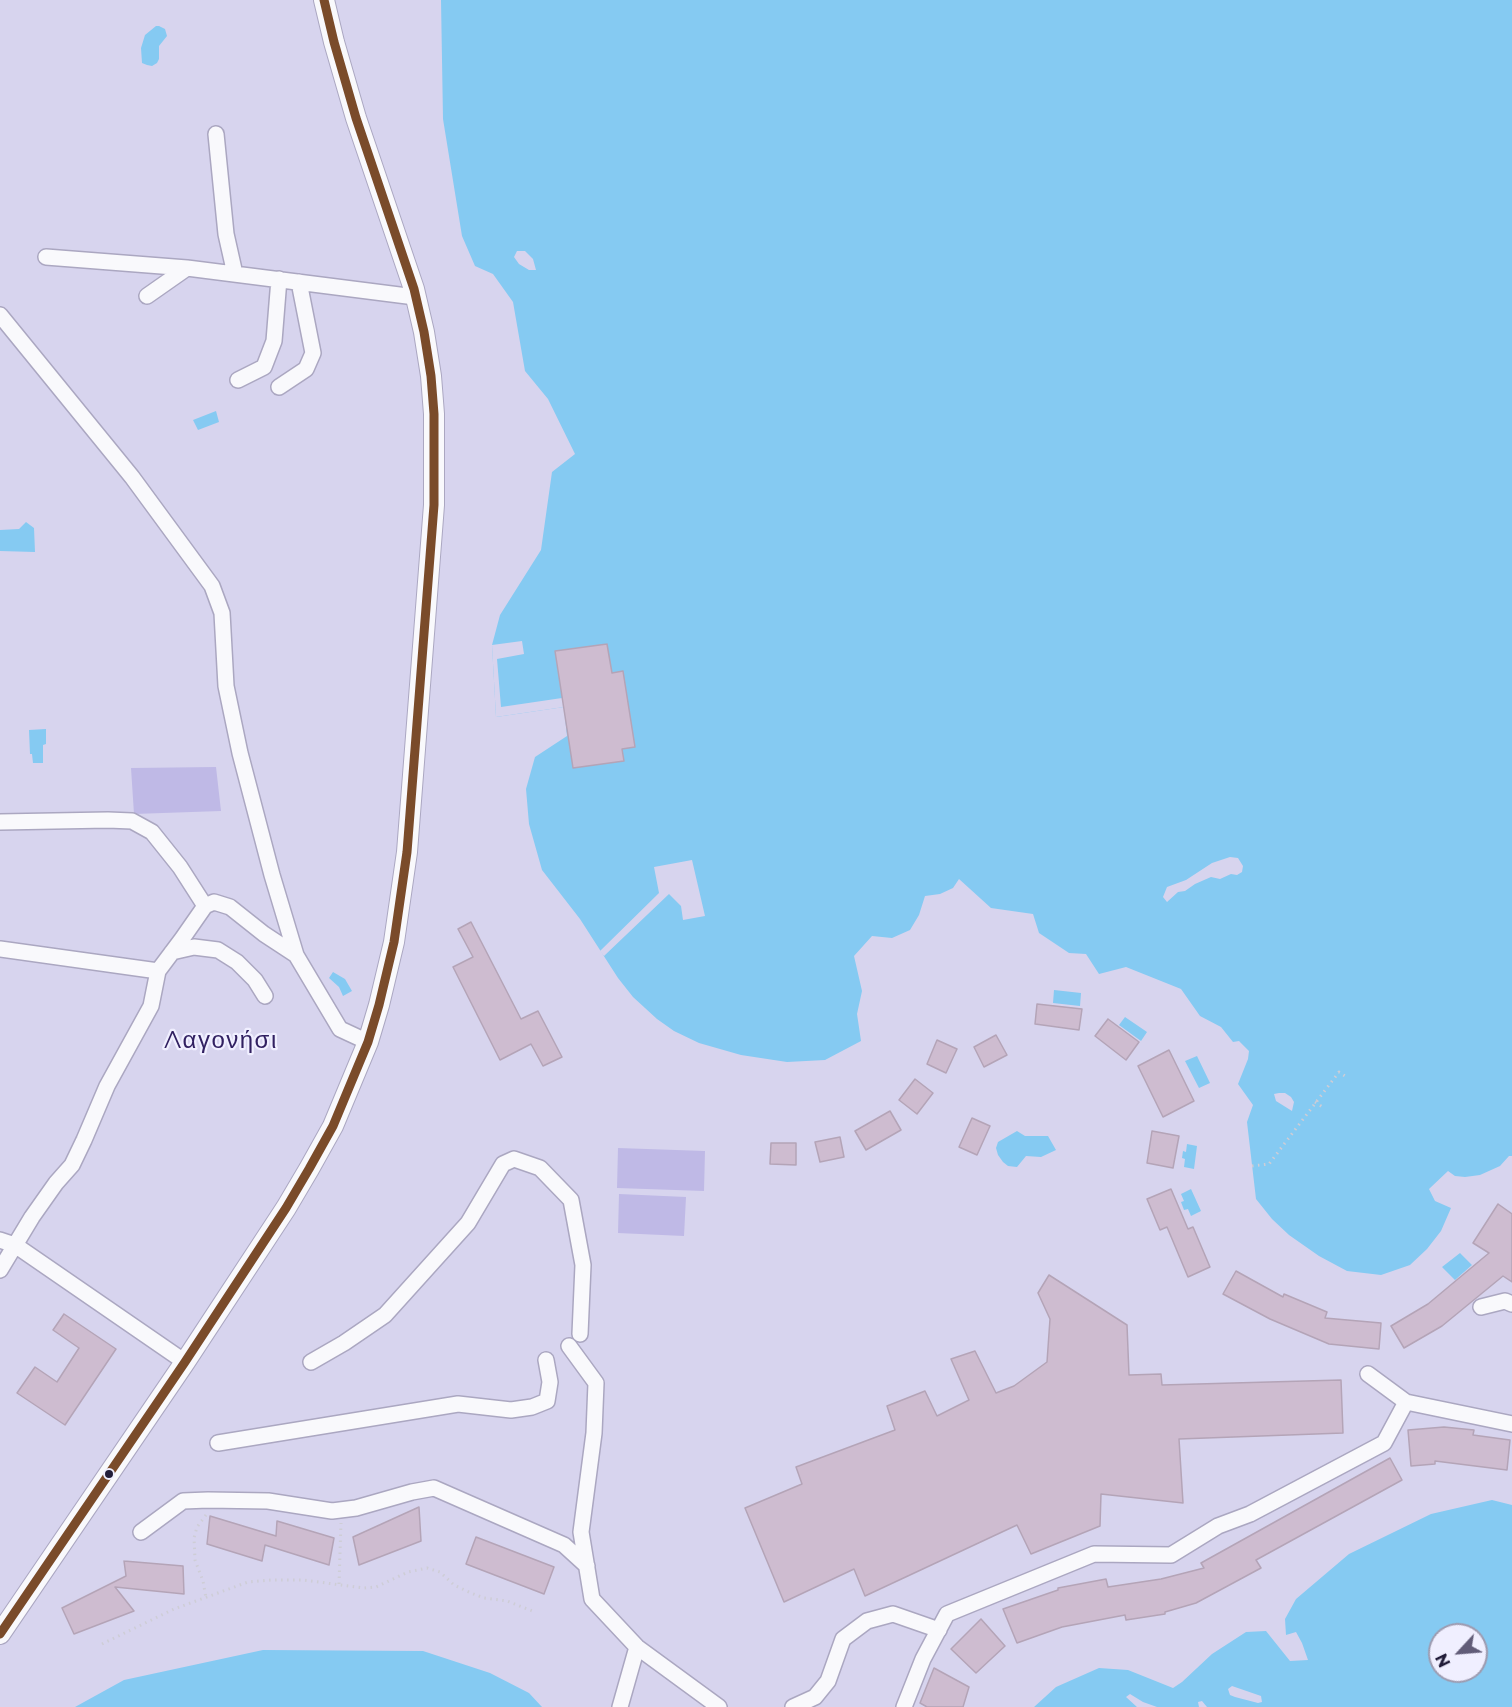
<!DOCTYPE html>
<html>
<head>
<meta charset="utf-8">
<style>
  body { margin:0 }
  #map { position:relative; width:1512px; height:1707px; overflow:hidden; background:#d7d4ee; font-family:Montserrat,sans-serif }
  canvas { display:block }
  .north { position:absolute; left:1428px; top:1623px; width:60px; height:60px; box-sizing:border-box; background:#f0efff; border:2px solid #9d9bb0; border-radius:50%; rotate:244deg; font-size:16px; font-weight:700; line-height:24px; text-align:center; color:#211c39 }
  .north::after { content:''; display:block; margin:auto; width:21px; height:27px; background:#615c78; clip-path:polygon(50% 0,100% 100%,50% 72%,0 100%) }
</style>
</head>
<body>
<div id="map">
<canvas width="1512" height="1707"></canvas>
<div class="north">N</div>
</div>
<script>
const g = document.querySelector('canvas').getContext('2d');
g.lineJoin = 'round';
function fillPath(path, color) { g.fillStyle = color; g.fill(path, 'evenodd'); }
const shape = rows => new Path2D(rows.map(r => 'M' + r).join(''));
function strokePath(path, color, width, dash) { g.strokeStyle = color; g.lineWidth = width; g.lineCap = dash ? 'butt' : 'round'; g.setLineDash(dash || []); g.stroke(path); }
function label(font, color, halo, rows, align = 'center') {
  g.font = font + ' Montserrat,sans-serif'; g.lineWidth = 4.5; g.setLineDash([]); g.textBaseline = 'middle'; g.strokeStyle = halo; g.fillStyle = color; for (const [text, x, y, turn = 0] of rows) {
    g.save(); g.translate(x, y); g.rotate((+turn || 0) * Math.PI / 180); g.textAlign = isNaN(turn) ? turn : align; if (halo) g.strokeText(text, 0, 0); g.fillText(text, 0, 0); g.restore();
  }
}
const green = shape([
  [216,767,221,811,134,814,131,768],
  [618,1148,705,1151,704,1191,617,1188],
  [619,1194,686,1197,684,1236,618,1233]
]);
const water = shape([
  [441,0,1512,0,1512,1156,1509,1156,1500,1166,1480,1175,1465,1177,1455,1176,1448,1171,1429,1189,1435,1201,1451,1208,1441,1231,1427,1249,1410,1265,1381,1275,1347,1271,1319,1256,1289,1235,1272,1219,1256,1199,1247,1122,1253,1105,1238,1084,1248,1059,1249,1051,1239,1041,1233,1042,1221,1027,1200,1016,1181,989,1126,967,1099,974,1086,954,1069,953,1039,933,1033,914,991,908,959,879,953,888,940,894,925,896,919,915,910,930,892,938,872,936,854,956,862,991,857,1014,861,1041,825,1060,787,1062,741,1055,699,1043,674,1031,657,1019,633,997,618,978,580,919,542,870,529,824,526,789,535,757,567,736,564,707,496,717,492,645,500,615,541,550,552,472,575,454,548,399,525,371,513,302,493,274,475,266,462,236,443,119],
  [517,251,525,251,533,259,536,270,529,270,519,264,514,257],
  [1230,857,1238,858,1243,866,1242,872,1237,875,1231,874,1220,879,1211,877,1195,884,1185,891,1178,892,1167,902,1163,897,1167,887,1186,880,1212,863],
  [1279,1093,1285,1093,1291,1097,1294,1102,1292,1111,1276,1101,1274,1094],
  [156,26,159,26,165,29,167,36,159,46,159,59,157,63,152,66,147,65,142,63,141,48,145,35],
  [216,411,219,422,198,430,193,420],
  [26,522,34,528,35,552,0,551,0,530,19,529],
  [46,729,46,744,43,745,43,763,33,763,32,754,30,754,29,730],
  [333,972,345,979,352,991,343,996,339,987,329,978],
  [1054,990,1081,993,1080,1006,1053,1003],
  [1125,1017,1147,1032,1141,1041,1119,1025],
  [1197,1056,1210,1083,1199,1088,1185,1061],
  [1017,1131,1025,1136,1048,1136,1056,1150,1041,1157,1026,1156,1017,1167,1008,1166,1003,1162,998,1155,996,1148,998,1142],
  [1187,1144,1197,1146,1194,1169,1184,1167,1185,1159,1182,1158,1183,1151,1186,1152],
  [1191,1189,1201,1211,1191,1216,1188,1209,1184,1210,1181,1202,1184,1201,1181,1194],
  [1460,1253,1472,1265,1455,1280,1442,1267],
  [1492,1500,1512,1505,1512,1707,1207,1707,1202,1701,1198,1702,1199,1707,1157,1707,1143,1702,1130,1694,1126,1697,1137,1707,1034,1707,1056,1687,1099,1668,1128,1670,1173,1688,1182,1682,1212,1654,1246,1632,1266,1631,1290,1661,1308,1660,1302,1643,1296,1632,1286,1635,1285,1619,1296,1599,1349,1554,1431,1514],
  [1440,1635,1476,1635,1476,1671,1440,1671],
  [1232,1686,1261,1696,1262,1702,1258,1703,1235,1697,1230,1695,1228,1689],
  [263,1650,423,1651,490,1673,529,1693,542,1707,75,1707,124,1680]
]);
const pier = shape([
  [522,641,524,654,497,659,501,707,562,698,564,707,496,717,492,645],
  [692,860,705,916,683,920,681,906,669,894,604,956,600,951,659,893,654,867]
]);
const building = shape([
  [607,644,612,673,623,671,635,747,622,749,624,761,573,768,555,651,607,644],
  [471,922,521,1019,538,1011,562,1057,543,1066,531,1044,500,1060,453,967,473,957,458,929,471,922],
  [1037,1004,1082,1009,1079,1030,1035,1024,1037,1004],
  [1108,1019,1139,1042,1126,1060,1095,1036,1108,1019],
  [996,1035,1007,1055,984,1067,974,1047,996,1035],
  [937,1040,957,1049,946,1073,927,1064,937,1040],
  [1169,1050,1194,1101,1163,1117,1138,1066,1169,1050],
  [915,1079,933,1093,917,1114,899,1100,915,1079],
  [890,1111,901,1130,866,1150,855,1131,890,1111],
  [972,1118,990,1126,977,1155,959,1147,972,1118],
  [1152,1131,1179,1136,1173,1168,1147,1163,1152,1131],
  [840,1137,844,1157,820,1162,815,1142,840,1137],
  [771,1143,796,1143,796,1165,770,1164,771,1143],
  [1171,1189,1188,1229,1193,1227,1210,1267,1188,1277,1167,1227,1160,1230,1147,1199,1171,1189],
  [1498,1204,1512,1214,1512,1282,1503,1276,1442,1326,1404,1348,1391,1326,1428,1304,1489,1253,1473,1243,1498,1204],
  [1236,1271,1283,1297,1284,1294,1327,1312,1325,1318,1381,1323,1379,1349,1329,1344,1270,1319,1223,1294,1236,1271],
  [1049,1275,1127,1325,1129,1375,1161,1374,1162,1385,1341,1380,1343,1433,1179,1439,1183,1503,1101,1494,1100,1526,1031,1554,1017,1525,865,1596,854,1569,784,1602,745,1508,802,1484,796,1467,895,1430,887,1406,925,1391,937,1416,969,1400,951,1359,975,1351,996,1393,1014,1386,1047,1362,1050,1319,1038,1293,1049,1275],
  [64,1314,116,1349,65,1425,17,1393,35,1367,57,1382,79,1348,53,1330,64,1314],
  [1444,1427,1474,1430,1473,1435,1510,1440,1507,1470,1435,1461,1435,1464,1411,1466,1408,1430,1444,1427],
  [1390,1458,1402,1480,1256,1560,1261,1568,1196,1603,1165,1612,1165,1614,1126,1620,1125,1615,1062,1627,1017,1643,1003,1609,1058,1590,1058,1588,1106,1579,1108,1587,1161,1579,1204,1568,1201,1563,1390,1458],
  [419,1507,421,1541,359,1565,353,1537,419,1507],
  [210,1516,276,1536,277,1521,334,1538,329,1565,265,1545,262,1561,207,1544,210,1516],
  [476,1537,554,1567,544,1594,466,1564,476,1537],
  [124,1561,183,1566,184,1594,115,1587,134,1611,74,1634,62,1608,126,1576,124,1561],
  [981,1619,1005,1646,976,1673,951,1649,981,1619],
  [934,1668,969,1687,963,1707,927,1707,920,1703,934,1668]
]);
const path = shape([
  [1315,1102,1324,1108],
  [1252,1166,1269,1164,1339,1072,1345,1076],
  [206,1515,197,1527,194,1538,195,1560,203,1581,206,1598],
  [339,1584,341,1523],
  [102,1644,174,1609,248,1582,272,1580,303,1580,364,1588,376,1587,408,1572,427,1568,440,1572,454,1585,471,1593,484,1598,507,1601,535,1612]
]);
const minor = shape([
  [216,134,226,234,235,274],
  [46,257,187,268,415,297],
  [147,296,187,268],
  [0,315,132,477,212,586,222,613,226,686,240,753,272,875,296,955],
  [238,380,264,367,274,341,279,279],
  [279,387,306,369,313,353,299,282],
  [0,822,108,820,132,821,152,832,180,867,205,906],
  [0,949,158,971,151,1006,107,1086,84,1140,72,1165,56,1183,32,1217,0,1270],
  [172,952,194,947,218,950,237,962,255,980,265,996],
  [158,971,182,939,205,906,214,902,230,907,264,934,296,955,340,1029,368,1042],
  [0,1240,15,1245,185,1362],
  [1481,1307,1505,1301,1512,1304],
  [569,1346,596,1383,594,1433,581,1532,592,1599,637,1647,719,1707],
  [311,1362,344,1343,385,1315,468,1223,503,1164,514,1159,540,1168,571,1200,583,1265,580,1334],
  [1406,1402,1512,1424],
  [218,1443,458,1404,511,1410,532,1407,547,1401,550,1382,546,1360],
  [141,1532,183,1501,208,1500,268,1501,332,1511,356,1508,412,1492,434,1488,564,1545,587,1566],
  [620,1707,637,1647],
  [793,1707,815,1697,828,1681,843,1639,867,1621,893,1614,939,1630],
  [904,1707,923,1659,947,1614,1094,1554,1171,1555,1218,1526,1250,1514,1384,1443,1406,1402,1368,1374]
]);
const major = shape([
  [0,1634,185,1362,286,1208,309,1169,333,1126,368,1042,379,1005,394,942,407,852,434,505,434,414,431,376,424,332,414,289,356,118,334,42,324,0]
]);
const bus1 = shape([
  [0,1634,185,1362,286,1208,309,1169,333,1126,368,1042,379,1005,394,942,407,852,434,505,434,414,431,376,424,332,414,289,356,118,334,42,324,0]
]);
const markers = [
  [109,1474,5,"#211c39"]
];
const quarterNames = [
  ["Λαγονήσι",221,1041]
];
fillPath(green, '#bfb9e6');
fillPath(water, '#85caf2');
fillPath(pier, '#d7d4ee');
fillPath(building, '#cebcd0');
strokePath(building, '#b4a4b7', 1.5);
strokePath(minor, '#aba7c1', 18);
strokePath(major, '#aba7c1', 22);
strokePath(path, '#cecdd6', 3, [1.5, 4.5]);
strokePath(minor, '#f9f9fc', 15);
strokePath(major, '#f9f9fc', 20);
strokePath(bus1, '#7a4b2a', 9);
for (const [x, y, r, color] of markers) { const dot = new Path2D(); dot.arc(x, y, r, 0, 2 * Math.PI); g.fillStyle = color; g.fill(dot); strokePath(dot, '#f0efff', 2); }
g.letterSpacing = '1.5px';
label('24px', '#312061', '#f0efff', quarterNames);
g.letterSpacing = '0px';
</script>
</body>
</html>
